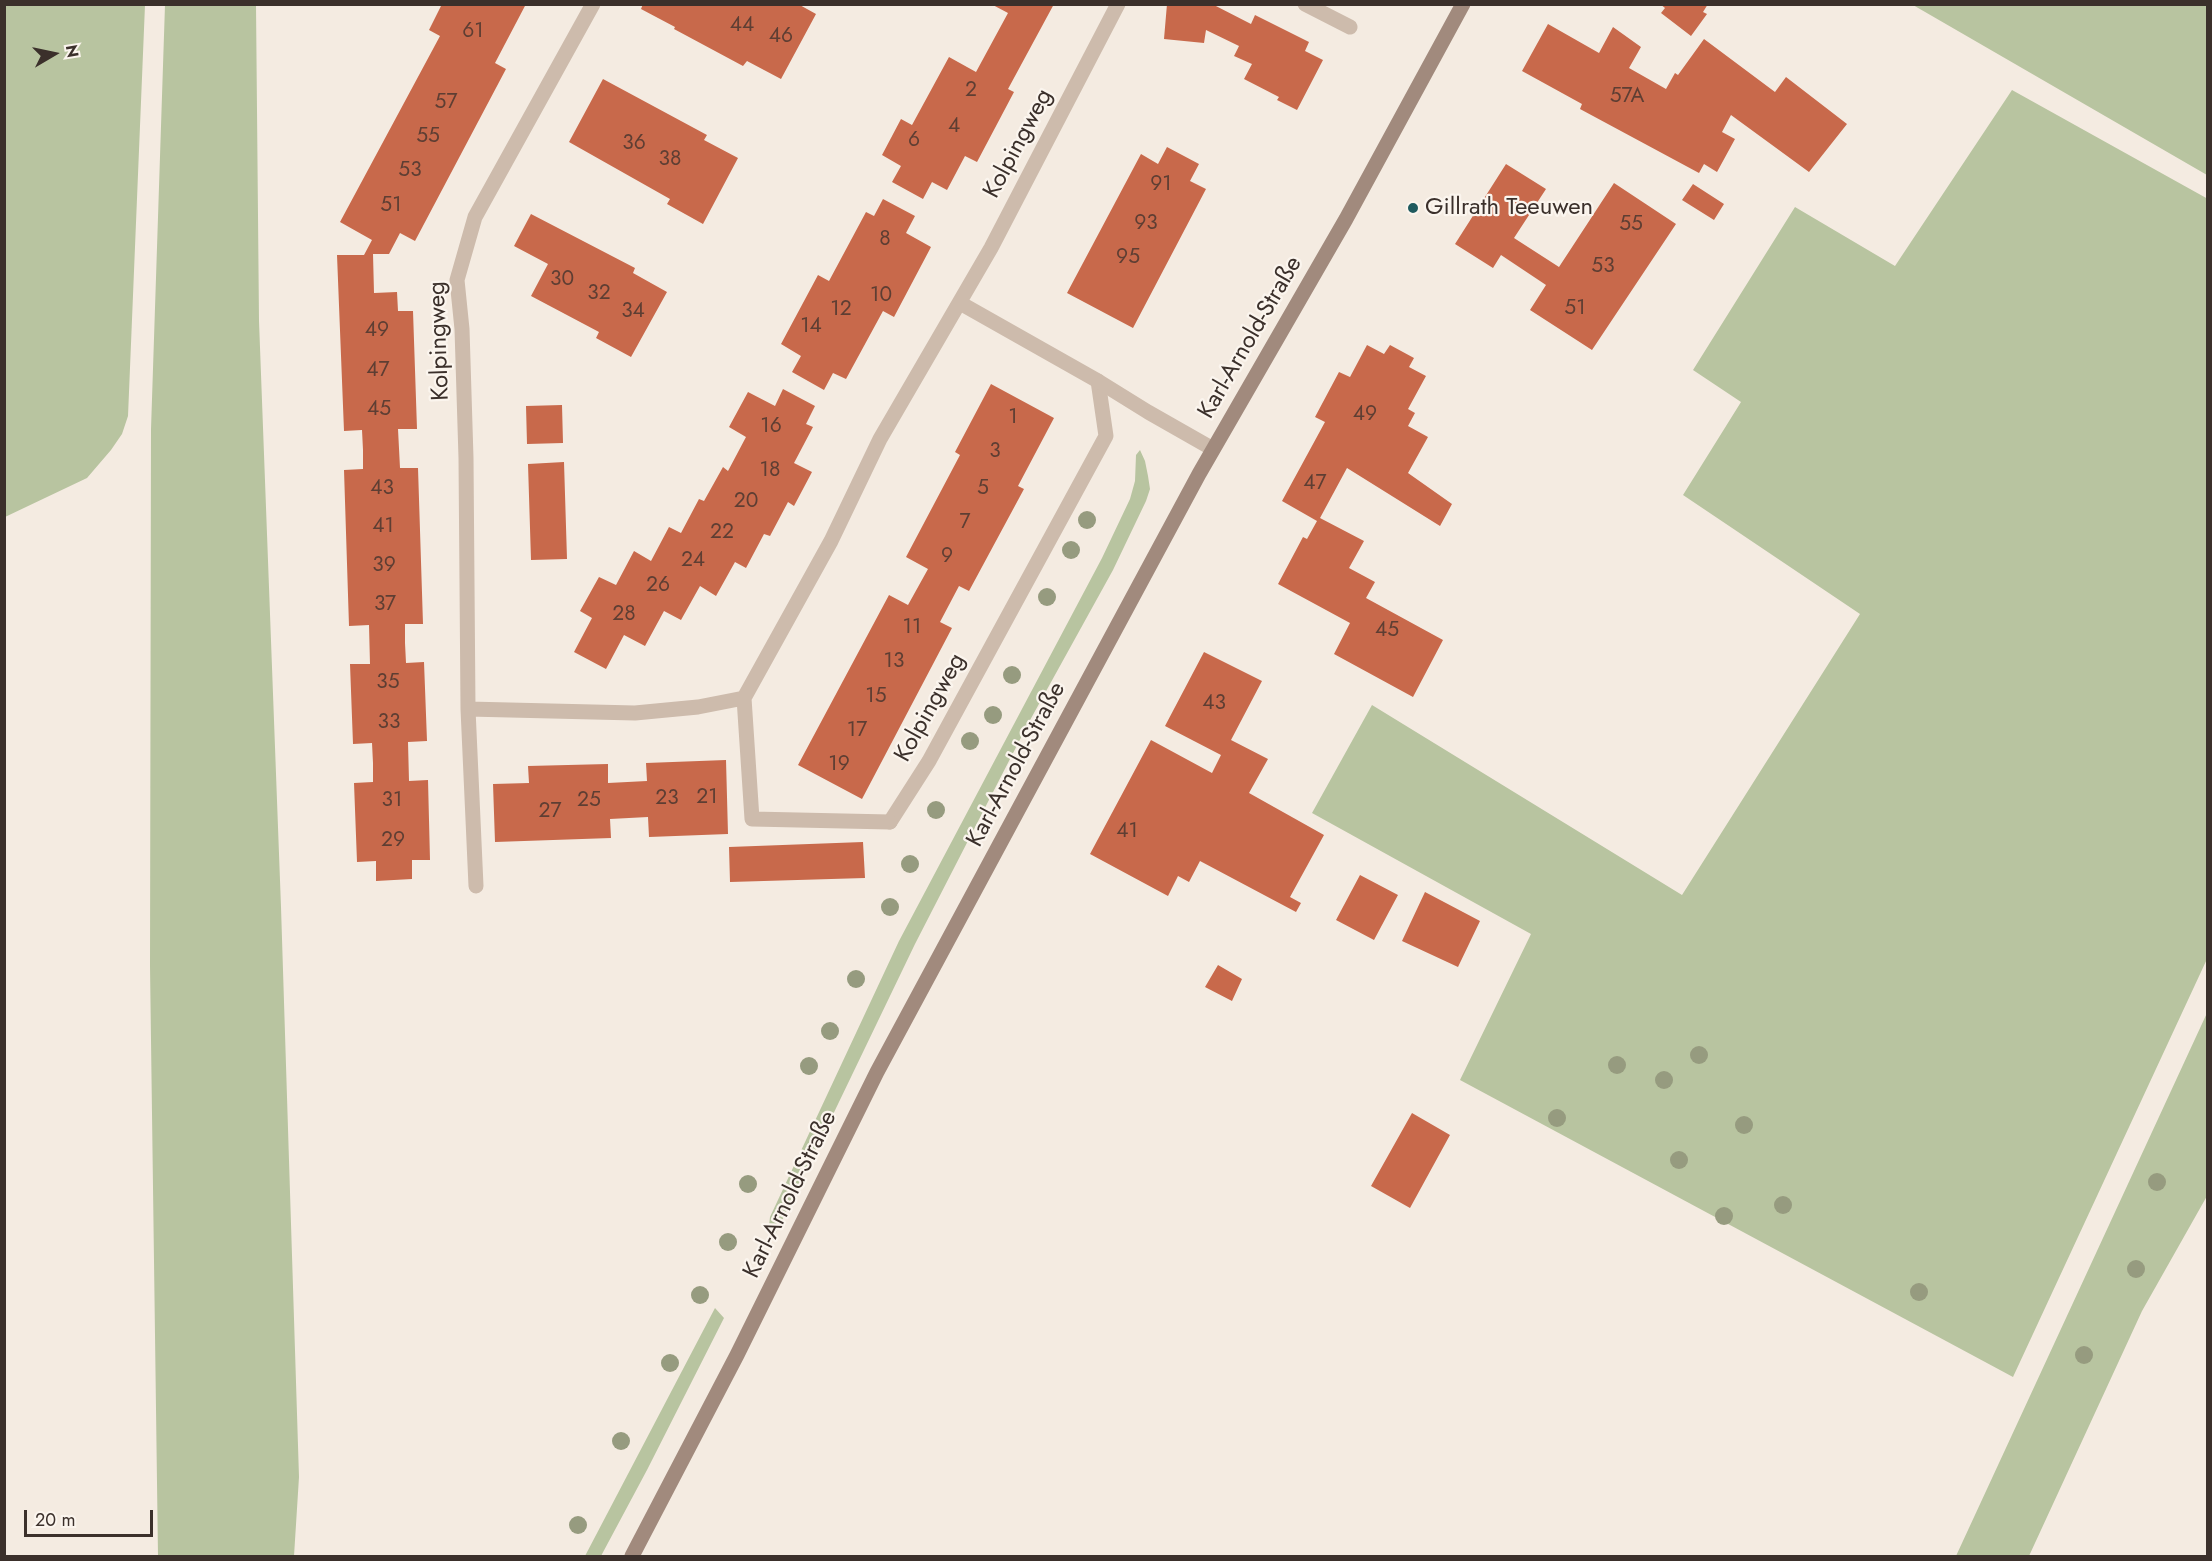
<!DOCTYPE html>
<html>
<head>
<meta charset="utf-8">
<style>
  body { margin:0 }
  #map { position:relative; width:2212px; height:1561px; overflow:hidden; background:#f4ebe1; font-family:Jost,sans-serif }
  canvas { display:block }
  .frame { position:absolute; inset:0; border:6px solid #3b302b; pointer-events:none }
  .north { position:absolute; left:24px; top:24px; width:60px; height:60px; -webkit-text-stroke:4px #fbf5ee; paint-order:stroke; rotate:81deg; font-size:16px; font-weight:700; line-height:24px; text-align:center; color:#3b302b }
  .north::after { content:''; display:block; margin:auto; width:21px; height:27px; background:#3b302b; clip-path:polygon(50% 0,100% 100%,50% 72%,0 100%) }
  .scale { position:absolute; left:24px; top:1510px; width:129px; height:27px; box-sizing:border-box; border:3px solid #3b302b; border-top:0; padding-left:8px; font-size:18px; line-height:21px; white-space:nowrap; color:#3b302b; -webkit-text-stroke:4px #fbf5ee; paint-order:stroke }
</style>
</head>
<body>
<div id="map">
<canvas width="2212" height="1561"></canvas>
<div class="frame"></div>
<div class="north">N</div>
<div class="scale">20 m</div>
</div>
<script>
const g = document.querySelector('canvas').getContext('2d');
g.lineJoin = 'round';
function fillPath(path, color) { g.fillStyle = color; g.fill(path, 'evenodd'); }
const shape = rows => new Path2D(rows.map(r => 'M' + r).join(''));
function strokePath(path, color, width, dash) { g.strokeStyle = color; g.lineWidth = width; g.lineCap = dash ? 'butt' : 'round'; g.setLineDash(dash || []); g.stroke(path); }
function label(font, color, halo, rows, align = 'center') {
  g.font = font + ' Jost,sans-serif'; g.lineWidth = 4.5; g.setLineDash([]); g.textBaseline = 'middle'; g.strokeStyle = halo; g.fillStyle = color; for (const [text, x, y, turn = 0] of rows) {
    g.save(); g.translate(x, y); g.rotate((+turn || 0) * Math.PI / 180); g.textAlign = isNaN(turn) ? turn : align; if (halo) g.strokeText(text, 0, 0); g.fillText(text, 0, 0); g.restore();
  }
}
const green = shape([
  [4,5,145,5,128,416,122,434,111,450,87,478,5,517],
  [165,5,256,5,259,321,281,907,299,1477,294,1556,158,1556,150,966,151,429],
  [1913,5,2207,5,2207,175],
  [2012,90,2208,199,2207,959,2013,1377,1460,1080,1531,934,1312,813,1372,705,1682,895,1860,614,1683,495,1741,402,1693,370,1795,207,1895,266],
  [1140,450,1145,461,1148,476,1150,489,1146,501,1113,570,1029,722,915,944,775,1235,769,1226,770,1217,899,941,1102,558,1130,499,1135,481,1136,455],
  [2207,1013,2207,1196,2142,1311,2029,1556,1956,1556],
  [715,1308,724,1318,647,1470,601,1556,585,1556]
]);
const building = shape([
  [442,4,526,4,495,63,506,69,415,241,400,233,389,254,373,254,374,293,397,292,398,311,413,311,417,429,398,429,400,468,418,468,423,624,405,624,405,643,406,663,424,662,427,741,408,742,409,781,428,780,430,860,412,860,412,879,376,881,376,861,357,862,354,783,373,782,373,763,372,743,353,744,350,664,370,664,369,625,349,626,344,470,363,469,363,450,362,430,344,431,337,255,364,255,372,240,340,222,440,36,429,30],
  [643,4,798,4,816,14,781,79,747,61,743,66,674,29,675,27,641,9],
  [991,4,1054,4,1008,89,1014,92,977,162,965,156,947,190,932,182,923,199,892,182,901,166,882,155,901,119,912,125,949,57,976,72,1008,13],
  [1167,4,1212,4,1251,24,1255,15,1309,42,1305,51,1323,60,1297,110,1277,100,1279,97,1244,79,1252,64,1234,56,1239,46,1206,30,1204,43,1164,39],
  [1660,4,1708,4,1703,12,1707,14,1691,36,1661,13,1665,8],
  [1548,24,1599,53,1613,27,1641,47,1629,68,1666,89,1675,73,1678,75,1704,39,1775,92,1786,77,1847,124,1809,172,1731,115,1722,132,1735,139,1717,172,1704,164,1699,173,1580,109,1582,104,1522,71],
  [603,79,707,135,704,140,738,158,703,224,667,204,670,199,569,142],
  [1167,147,1199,164,1190,181,1206,189,1133,328,1067,293,1141,154,1158,164],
  [1506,164,1546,189,1514,238,1559,267,1614,183,1676,224,1592,350,1530,310,1546,285,1501,255,1493,268,1455,244],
  [1693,184,1724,204,1714,220,1682,200],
  [883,199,915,216,906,233,931,247,894,317,883,311,846,379,833,373,824,390,792,372,801,356,781,344,818,275,829,281,866,212,874,216],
  [531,214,635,268,633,273,667,292,631,357,596,338,599,332,531,296,548,264,514,246],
  [1367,345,1384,354,1390,345,1414,358,1409,367,1426,376,1408,409,1415,413,1408,426,1428,437,1408,473,1452,504,1440,526,1347,468,1320,518,1364,541,1349,568,1375,582,1366,598,1443,640,1413,697,1334,654,1350,623,1278,584,1303,537,1307,539,1317,521,1282,501,1325,422,1315,417,1339,372,1350,377],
  [991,384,1054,418,1018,486,1024,489,969,591,959,586,940,622,952,628,862,799,798,765,889,595,908,605,928,569,906,557,960,455,955,452],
  [783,389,815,406,806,424,813,427,794,463,812,472,794,506,788,502,770,536,764,534,746,568,735,562,716,596,700,586,681,620,664,611,645,646,624,635,606,669,574,652,592,618,580,611,599,577,616,585,634,551,651,561,669,527,681,533,699,499,704,501,723,467,728,471,746,437,729,427,748,392,775,406],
  [562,405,563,443,527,444,526,406],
  [564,462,567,559,531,560,528,464],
  [1204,652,1262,681,1231,740,1268,759,1249,793,1324,835,1290,897,1301,903,1296,912,1200,861,1189,882,1178,876,1168,896,1090,854,1151,740,1212,773,1221,755,1165,726],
  [726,760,728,834,649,837,648,817,610,819,611,838,495,842,493,784,529,783,528,766,608,764,608,783,647,781,646,763],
  [863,842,865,878,730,882,729,847],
  [1360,875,1398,895,1374,940,1336,920],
  [1425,892,1480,921,1458,967,1402,941],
  [1218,965,1242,979,1232,1001,1205,987],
  [1412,1113,1450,1135,1410,1208,1371,1186]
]);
const lane = shape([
  [890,822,929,761,1106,436,1098,381]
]);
const street = shape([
  [1305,4,1350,27],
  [960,303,1098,381,1148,412,1213,449],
  [744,698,752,819,890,822],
  [468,709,635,713,698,707,744,698,831,541,880,439,991,248,1118,4],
  [476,886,468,709,466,458,462,329,457,280,475,217,593,4]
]);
const secondary = shape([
  [632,1556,737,1355,877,1072,1199,474,1346,219,1463,4]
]);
const trees = [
  [1087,520],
  [1071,550],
  [1047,597],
  [1012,675],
  [993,715],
  [970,741],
  [936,810],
  [910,864],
  [890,907],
  [856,979],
  [830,1031],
  [1699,1055],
  [1617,1065],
  [809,1066],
  [1664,1080],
  [1557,1118],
  [1744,1125],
  [1679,1160],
  [2157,1182],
  [748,1184],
  [1783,1205],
  [1724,1216],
  [728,1242],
  [2136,1269],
  [1919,1292],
  [700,1295],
  [2084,1355],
  [670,1363],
  [621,1441],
  [578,1525]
];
const markers = [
  [1413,208,6,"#1f5a5e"]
];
const numberNames = [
  ["44",742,26],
  ["61",473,32],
  ["46",781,37],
  ["2",971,91],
  ["57A",1627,97],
  ["57",446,103],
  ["4",954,127],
  ["55",428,137],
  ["6",914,141],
  ["36",634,144],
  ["38",670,160],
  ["53",410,171],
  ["91",1161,185],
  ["51",391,206],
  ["93",1146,224],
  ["55",1631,225],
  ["8",885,240],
  ["95",1128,258],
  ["53",1603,267],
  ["30",562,280],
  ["32",599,294],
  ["10",881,296],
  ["51",1575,309],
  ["12",841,310],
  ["34",633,312],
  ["14",811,327],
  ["49",377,331],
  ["47",378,371],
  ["45",379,410],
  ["49",1365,415],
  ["1",1013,418],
  ["16",771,427],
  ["3",995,452],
  ["18",770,471],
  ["47",1315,484],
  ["43",382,489],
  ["5",983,489],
  ["20",746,502],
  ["7",965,523],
  ["41",383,527],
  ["22",722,533],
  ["9",947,557],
  ["24",693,561],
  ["39",384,566],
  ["26",658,586],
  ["37",385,605],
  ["28",624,615],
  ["11",912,628],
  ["45",1387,631],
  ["13",894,662],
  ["35",388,683],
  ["15",876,697],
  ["43",1214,704],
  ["33",389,723],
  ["17",857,731],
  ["19",839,765],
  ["21",707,798],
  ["23",667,799],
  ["31",392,801],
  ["25",589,801],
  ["27",550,812],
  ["41",1127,832],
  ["29",393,841]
];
const streetNames = [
  ["Kolpingweg",1019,144,-62],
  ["Karl-Arnold-Straße",1251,338,-60],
  ["Kolpingweg",440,341,-92],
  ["Kolpingweg",931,708,-61],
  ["Karl-Arnold-Straße",1017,765,-62],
  ["Karl-Arnold-Straße",791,1195,-64]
];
const poiNames = [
  ["Gillrath Teeuwen",1425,208]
];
fillPath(green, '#b8c4a0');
fillPath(building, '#c8694b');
strokePath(lane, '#cdbbac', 15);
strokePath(street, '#cdbbac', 15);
strokePath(secondary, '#a18a7d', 15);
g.fillStyle = '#969b7f';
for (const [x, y] of trees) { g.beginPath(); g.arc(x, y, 9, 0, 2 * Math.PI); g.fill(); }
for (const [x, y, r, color] of markers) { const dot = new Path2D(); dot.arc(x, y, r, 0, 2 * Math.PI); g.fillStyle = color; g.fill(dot); strokePath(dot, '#fbf5ee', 2); }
label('21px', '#5e3e33', null, numberNames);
label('24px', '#3b302b', '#fbf5ee', streetNames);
label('24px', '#3b302b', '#fbf5ee', poiNames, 'left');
</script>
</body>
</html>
